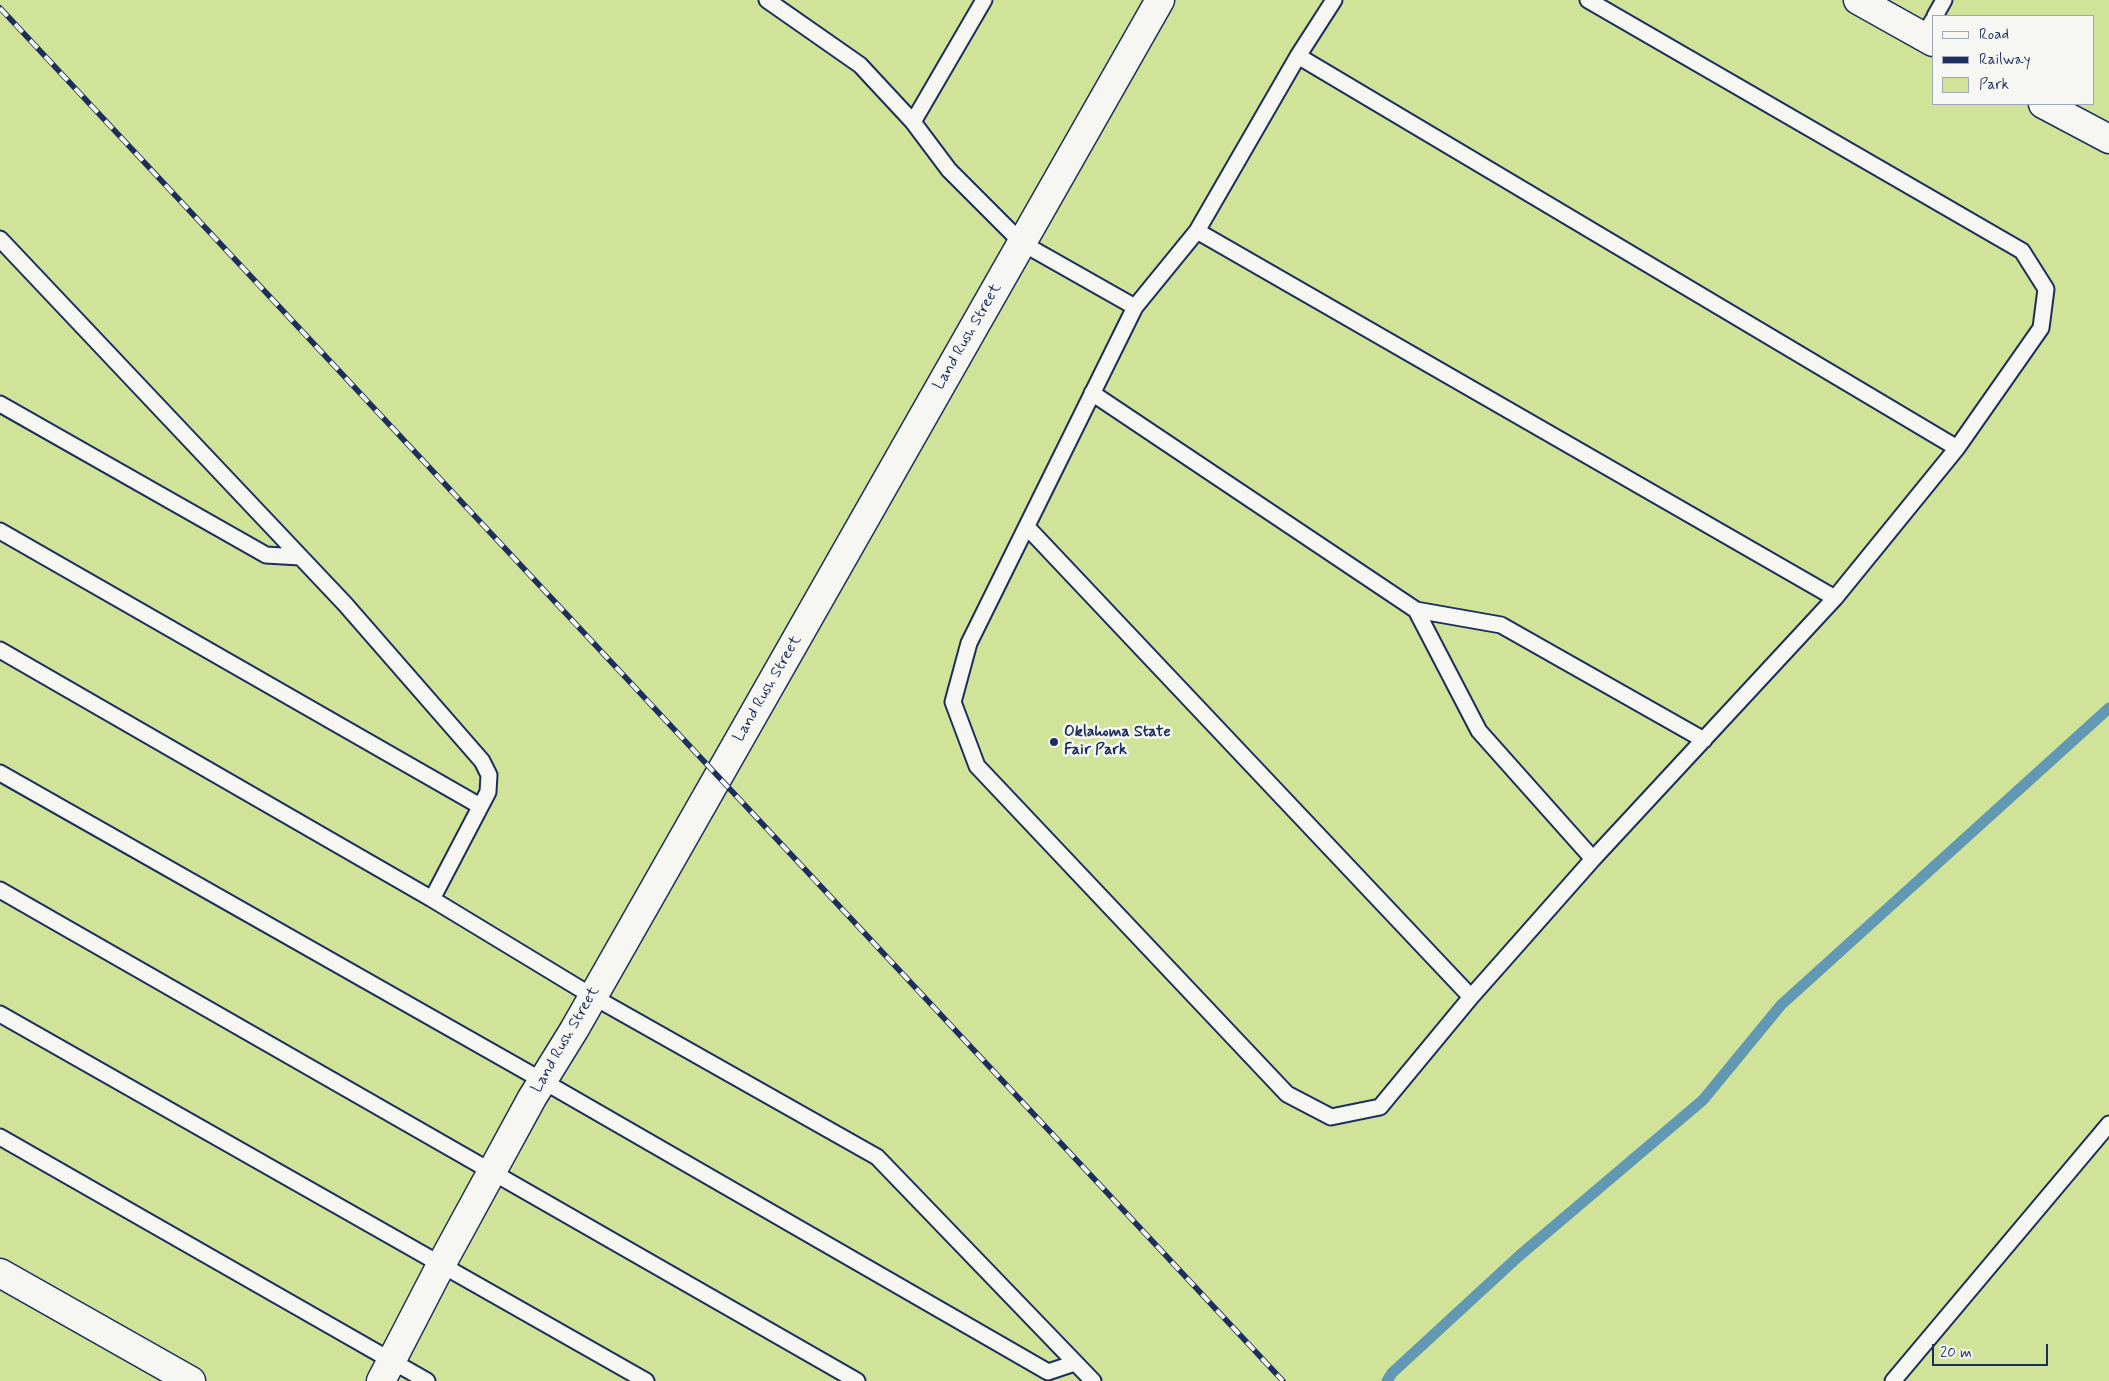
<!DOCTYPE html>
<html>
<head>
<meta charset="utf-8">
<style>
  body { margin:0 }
  #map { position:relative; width:2109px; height:1381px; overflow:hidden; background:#f6f6f2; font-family:Mynerve,sans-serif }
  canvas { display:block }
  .legend { position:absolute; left:1932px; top:15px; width:162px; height:90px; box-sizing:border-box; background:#f6f6f2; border:1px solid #9ea6b7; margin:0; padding:6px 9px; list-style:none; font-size:15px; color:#1b2f5e }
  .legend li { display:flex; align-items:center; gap:10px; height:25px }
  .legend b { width:25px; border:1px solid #9ea6b7 }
  .scale { position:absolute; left:1932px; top:1344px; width:116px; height:22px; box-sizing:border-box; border:2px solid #1b2f5e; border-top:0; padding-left:6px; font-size:15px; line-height:18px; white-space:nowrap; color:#1b2f5e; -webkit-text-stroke:4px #f6f6f2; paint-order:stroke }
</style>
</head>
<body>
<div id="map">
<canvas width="2109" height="1381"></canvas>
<ul class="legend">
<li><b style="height:6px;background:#f6f6f2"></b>Road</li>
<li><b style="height:6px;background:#1b2f5e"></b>Railway</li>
<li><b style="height:14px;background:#d1e398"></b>Park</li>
</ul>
<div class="scale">20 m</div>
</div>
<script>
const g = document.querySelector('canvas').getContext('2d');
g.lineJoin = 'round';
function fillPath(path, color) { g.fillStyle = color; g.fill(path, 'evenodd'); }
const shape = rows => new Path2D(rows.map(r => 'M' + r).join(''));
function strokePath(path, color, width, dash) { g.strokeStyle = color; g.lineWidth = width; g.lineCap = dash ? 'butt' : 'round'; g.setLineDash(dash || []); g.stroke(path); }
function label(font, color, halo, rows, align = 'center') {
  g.font = font + ' Mynerve,sans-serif'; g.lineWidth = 5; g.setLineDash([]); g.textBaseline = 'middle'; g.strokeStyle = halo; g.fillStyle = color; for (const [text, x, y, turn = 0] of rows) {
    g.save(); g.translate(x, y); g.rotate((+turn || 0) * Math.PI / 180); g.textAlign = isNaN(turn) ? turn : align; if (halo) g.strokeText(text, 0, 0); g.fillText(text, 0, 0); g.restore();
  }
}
const green = shape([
  [0,0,2109,0,2109,1381,0,1381],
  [1933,16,2093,16,2093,104,1933,104]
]);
const stream = shape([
  [1387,1381,1392,1373,1519,1256,1703,1100,1781,1005,2109,708]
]);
const service = shape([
  [767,0,860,65,913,122,949,170,1022,243,1135,307],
  [1334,0,1298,56,1197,231,1135,307,969,643,953,702,977,766,1287,1094,1331,1117,1380,1107,1471,997,1593,859,1835,598,1957,448,2041,328,2046,289,2022,251,1588,0],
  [1935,16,1944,0],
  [1923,37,1933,20],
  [1298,56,1957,448],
  [913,122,984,0],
  [1197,231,1835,598],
  [0,239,345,604,482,761,489,775,488,792,432,899,592,996,877,1157,1093,1381],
  [1092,393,1416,610,1479,731,1593,859],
  [0,404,266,555,300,557],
  [1027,527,1471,997],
  [0,531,480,806],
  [1416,610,1501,625,1704,740],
  [0,650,432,899],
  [0,773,543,1081,1048,1372,1075,1363],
  [0,890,857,1381],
  [0,1014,646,1381],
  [0,1137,427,1381],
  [1893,1381,2109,1124]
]);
const minor = shape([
  [1858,0,1933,42],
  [2043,104,2109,139],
  [381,1381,441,1265,532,1098,574,1030,1160,0]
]);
const tertiary = shape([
  [0,1273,191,1381]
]);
const rail = shape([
  [0,8,1283,1381]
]);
const markers = [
  [1054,742,5,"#1b2f5e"]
];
const streetNames = [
  ["Land Rush Street",968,337,-60],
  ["Land Rush Street",768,689,-60],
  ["Land Rush Street",566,1040,-60]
];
const poiNames = [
  ["Oklahoma State",1064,733],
  ["Fair Park",1064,751]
];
fillPath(green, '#d1e398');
strokePath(stream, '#6199b4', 11);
strokePath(service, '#1b2f5e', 19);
strokePath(minor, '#1b2f5e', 31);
strokePath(tertiary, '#1b2f5e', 31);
strokePath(service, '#f6f6f2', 15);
strokePath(minor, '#f6f6f2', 28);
strokePath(tertiary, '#f6f6f2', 28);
strokePath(rail, '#1b2f5e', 5.5);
strokePath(rail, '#f6f6f2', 4, [11]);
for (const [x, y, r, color] of markers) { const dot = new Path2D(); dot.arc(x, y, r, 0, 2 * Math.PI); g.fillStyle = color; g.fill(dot); strokePath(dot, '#f6f6f2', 2); }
label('16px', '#1b2f5e', '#f6f6f2', streetNames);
label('bold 16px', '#1b2f5e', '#f6f6f2', poiNames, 'left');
</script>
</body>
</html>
